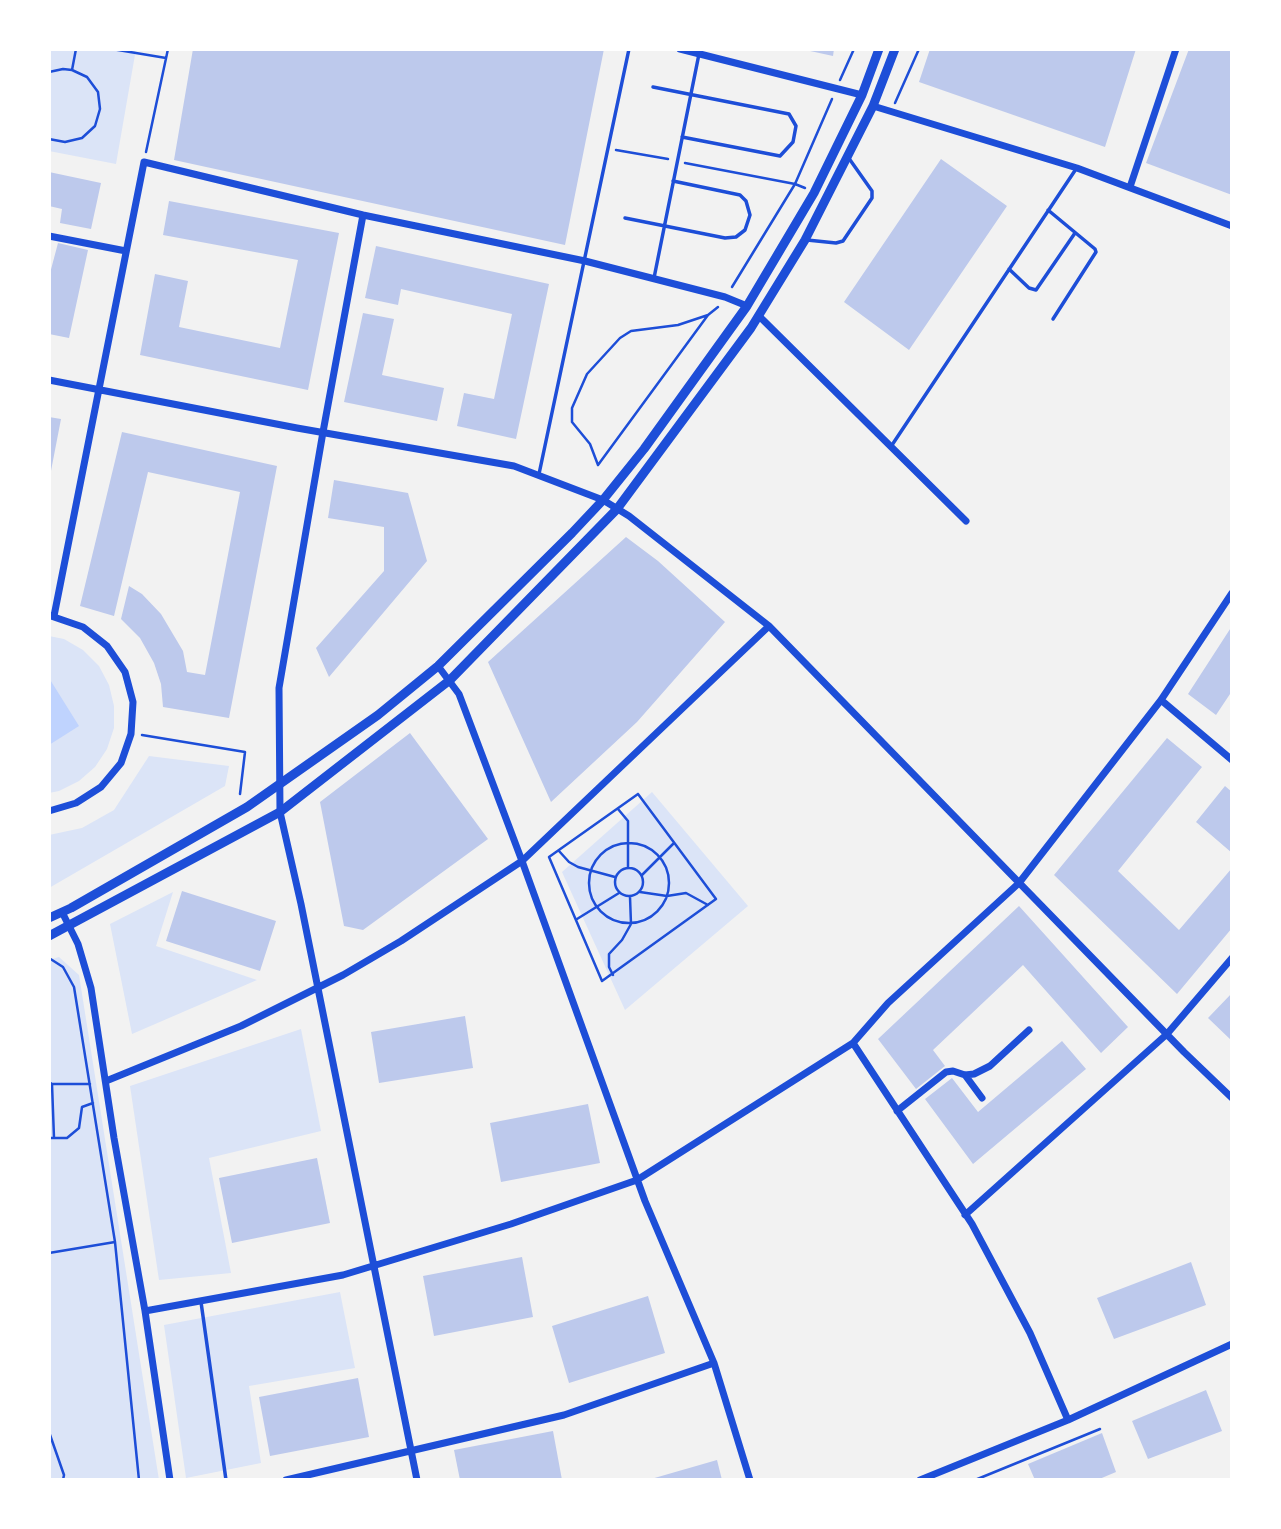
<!DOCTYPE html>
<html>
<head>
<meta charset="utf-8">
<style>
  body { margin:0 }
  #map { position:relative; width:1281px; height:1529px; overflow:hidden; background:#f2f2f2; font-family:"Golos Text",sans-serif }
  canvas { display:block }
  .frame { position:absolute; inset:0; border:51px solid #fff; pointer-events:none }
</style>
</head>
<body>
<div id="map">
<canvas width="1281" height="1529"></canvas>
<div class="frame"></div>
</div>
<script>
const g = document.querySelector('canvas').getContext('2d');
g.lineJoin = 'round';
function fillPath(path, color) { g.fillStyle = color; g.fill(path, 'evenodd'); }
const shape = rows => new Path2D(rows.map(r => 'M' + r).join(''));
function strokePath(path, color, width, dash) { g.strokeStyle = color; g.lineWidth = width; g.lineCap = dash ? 'butt' : 'round'; g.setLineDash(dash || []); g.stroke(path); }
const green = shape([
  [49,49,136,49,116,164,49,151],
  [49,636,64,639,83,650,99,666,109,685,114,706,114,728,107,749,95,767,79,781,59,791,49,793],
  [149,756,229,766,225,786,49,888,49,835,82,828,114,810],
  [652,792,748,906,625,1010,562,872],
  [173,892,156,946,257,980,132,1034,110,924],
  [59,957,79,975,159,1480,49,1480,49,960],
  [301,1029,321,1131,209,1158,231,1273,159,1280,130,1086],
  [340,1292,355,1368,249,1386,261,1463,186,1478,164,1325]
]);
const water = shape([
  [49,678,79,726,49,745]
]);
const building = shape([
  [193,49,604,49,565,245,174,160],
  [801,49,834,49,833,56],
  [930,49,1136,49,1105,147,919,82],
  [1189,49,1232,49,1232,195,1146,163],
  [941,159,1007,206,909,350,844,302],
  [49,172,101,183,91,229,60,223,62,209,49,206],
  [169,201,339,233,308,390,140,355,155,274,188,281,179,327,280,348,298,260,163,235],
  [58,243,88,250,69,338,49,334,49,277],
  [376,246,549,284,516,439,457,426,464,393,494,399,512,314,401,289,398,305,365,298],
  [363,313,394,319,382,375,444,388,437,421,344,402],
  [49,417,61,419,50,476,49,476],
  [122,432,277,466,229,718,163,707,161,684,154,663,140,638,121,619,129,586,142,594,161,614,183,651,187,672,205,675,240,492,148,472,114,616,80,606],
  [334,480,408,493,427,561,329,677,316,648,384,571,384,527,328,518],
  [626,537,658,561,725,622,637,722,551,802,488,662],
  [1232,626,1232,691,1216,715,1188,694],
  [410,733,488,839,363,930,344,926,320,802],
  [1167,738,1202,767,1118,871,1179,930,1232,868,1232,928,1177,994,1054,875],
  [1225,786,1232,792,1232,853,1196,822],
  [182,891,276,921,260,971,166,941],
  [1019,906,1128,1027,1101,1053,1023,965,933,1050,945,1066,916,1089,878,1039],
  [1232,993,1232,1041,1208,1018],
  [465,1016,473,1068,379,1083,371,1032],
  [1062,1041,1086,1069,973,1164,925,1099,952,1078,978,1112],
  [588,1104,600,1163,501,1182,490,1123],
  [317,1158,330,1223,232,1243,219,1178],
  [522,1257,533,1317,434,1336,423,1276],
  [1191,1262,1206,1305,1114,1339,1097,1298],
  [648,1296,665,1353,569,1383,552,1326],
  [358,1378,369,1437,270,1456,259,1397],
  [1206,1390,1222,1431,1148,1459,1132,1421],
  [553,1431,562,1480,460,1480,454,1450],
  [1102,1433,1116,1472,1097,1480,1035,1480,1028,1464],
  [717,1460,722,1480,651,1480,651,1479]
]);
const path = shape([
  [112,49,166,58],
  [72,70,76,49],
  [49,72,63,69,72,70,87,77,98,92,100,109,95,126,82,138,65,142,49,139],
  [840,80,854,49],
  [895,103,919,49],
  [616,150,668,159],
  [146,152,168,49],
  [685,163,795,184,805,188],
  [732,287,795,184,832,99],
  [598,465,590,444,572,422,572,408,587,374,620,338,631,331,678,325,708,315,718,307],
  [598,465,708,315],
  [142,735,245,752,240,794],
  [638,794,716,899,602,981,549,857,638,794],
  [618,809,628,821,628,867],
  '589 883a40 40 0 1 1 80 0a40 40 0 1 1-80 0Z',
  [559,851,569,862,578,867,615,877],
  '615 882a14 14 0 1 1 28 0a14 14 0 1 1-28 0Z',
  [642,875,674,843],
  [640,892,667,896,686,893,708,905],
  [577,919,619,893],
  [49,958,63,967,74,987,115,1242,139,1480],
  [613,975,609,967,609,954,622,940,631,924,630,897],
  [49,1082,52,1084,90,1084],
  [52,1084,54,1138],
  [49,1138,67,1138,79,1128,82,1107,93,1103],
  [49,1253,115,1242],
  [49,1432,64,1475,63,1480],
  [975,1480,1100,1429]
]);
const service = shape([
  [653,87,789,114,796,126,793,142,780,156,682,137],
  [1048,210,1095,249,1096,252,1053,319],
  [625,218,725,238,736,237,745,230,750,215,746,201,740,195,673,181],
  [807,240,836,243,843,241,872,198,872,191,848,157],
  [1009,269,1029,288,1036,290,1075,233],
  [654,278,699,54],
  [892,445,1076,169],
  [539,474,629,49],
  [201,1302,226,1480]
]);
const minor = shape([
  [680,49,862,95],
  [873,106,1077,168,1232,226],
  [1130,187,1176,49],
  [363,215,323,432,279,688,280,812,301,904,417,1480],
  [49,236,126,251],
  [759,316,966,521],
  [49,380,297,428,514,466,603,500,629,516,769,626,1184,1052,1232,1098],
  [54,616,144,162,363,215,585,261,725,297,747,306],
  [438,666,459,694,522,861,645,1201,714,1363,750,1480],
  [1161,700,1232,760],
  [49,811,76,803,101,787,121,763,131,734,133,702,125,672,107,646,83,627,51,616],
  [62,912,78,944,91,988,114,1138,145,1311,170,1480],
  [853,1043,972,1224,1030,1333,1068,1420],
  [965,1075,982,1098],
  [106,1081,241,1026,343,975,401,941,522,861,769,626],
  [897,1111,946,1072,953,1071,965,1075,974,1074,990,1066,1029,1030],
  [965,1215,1167,1034,1232,958],
  [145,1311,343,1275,511,1224,637,1180,853,1043,888,1003,1019,883,1161,700,1232,593],
  [286,1480,564,1415,714,1363],
  [920,1480,1068,1420,1232,1344]
]);
const tertiary = shape([
  [49,918,71,908,247,807,378,715,438,666,572,533,603,500,644,449,747,306,814,193,862,95,879,49],
  [49,936,280,812,450,680,617,509,751,328,805,240,873,106,895,49]
]);
fillPath(green, '#dbe4f7');
fillPath(water, '#bfd3fe');
fillPath(building, '#bdc9ec');
strokePath(path, '#1d4ed8', 2.5);
strokePath(service, '#1d4ed8', 3.5);
strokePath(minor, '#1d4ed8', 7);
strokePath(tertiary, '#1d4ed8', 9);
</script>
</body>
</html>
